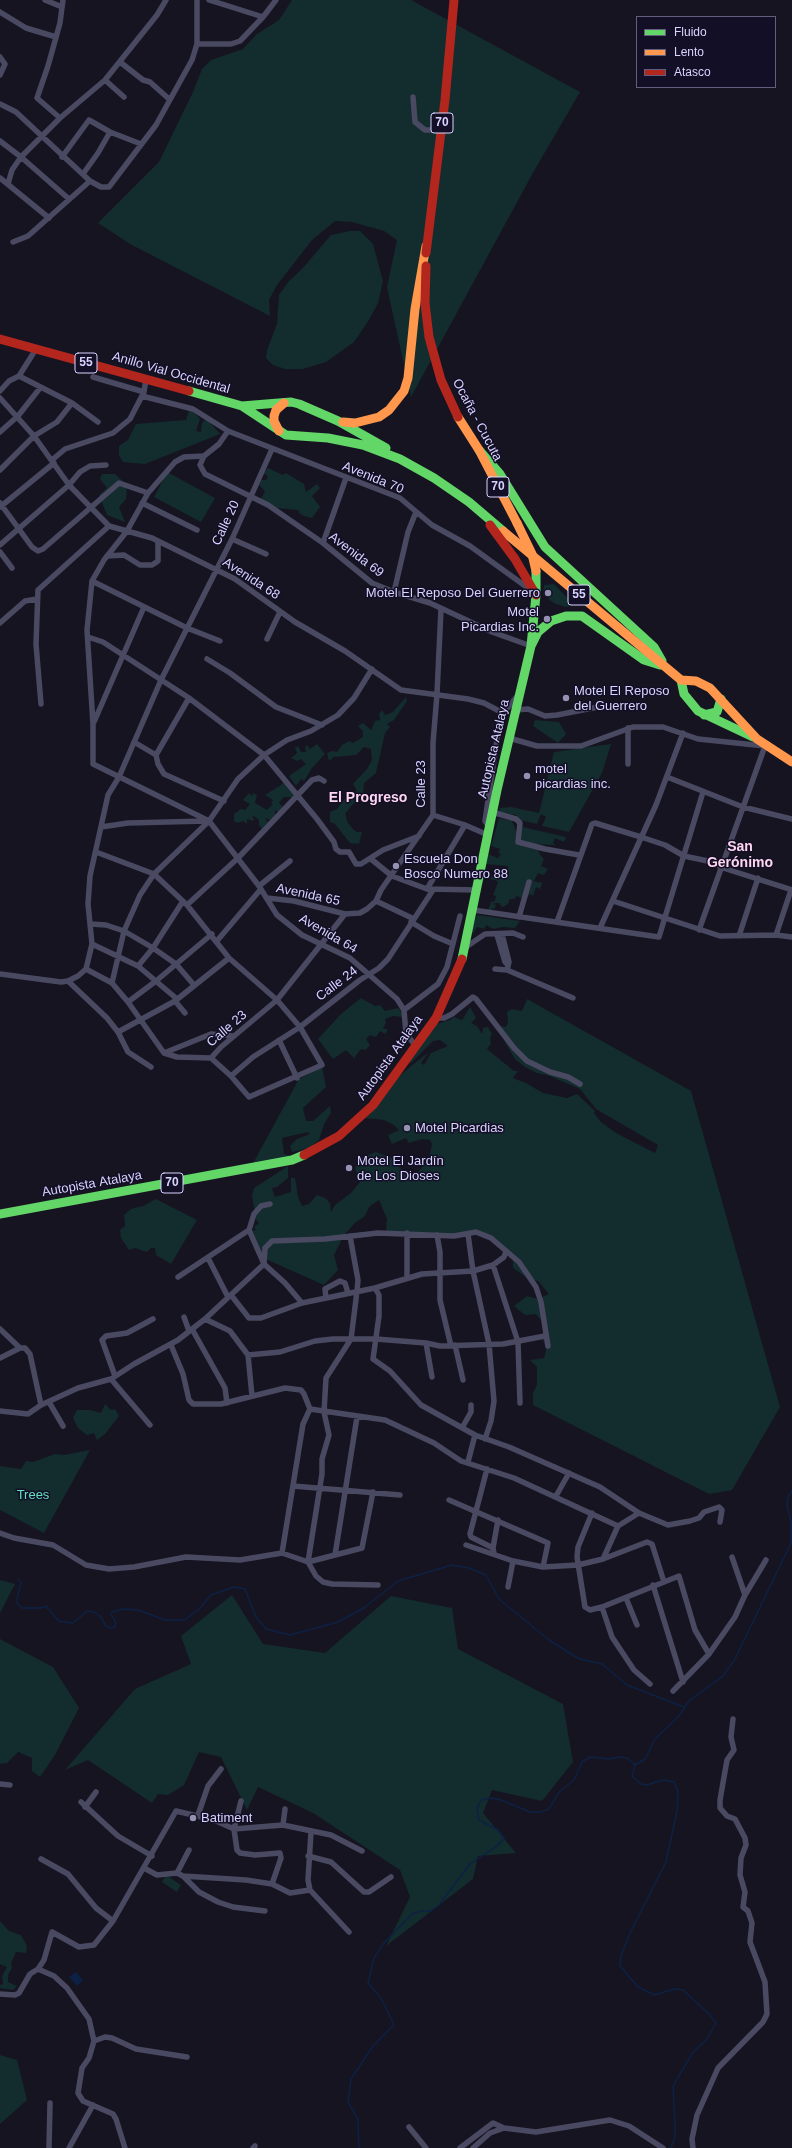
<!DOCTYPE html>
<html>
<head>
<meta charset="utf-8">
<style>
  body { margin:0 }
  #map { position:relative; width:792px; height:2148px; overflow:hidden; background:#161421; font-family:Helvetica,sans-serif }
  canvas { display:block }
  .legend { position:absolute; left:636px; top:16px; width:140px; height:72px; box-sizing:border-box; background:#130f26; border:1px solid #625e7d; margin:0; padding:5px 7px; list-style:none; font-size:12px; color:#d9d4ff }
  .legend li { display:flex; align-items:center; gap:8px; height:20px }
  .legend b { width:20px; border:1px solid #625e7d }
</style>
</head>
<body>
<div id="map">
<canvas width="792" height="2148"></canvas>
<ul class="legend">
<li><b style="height:5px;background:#63d668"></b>Fluido</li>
<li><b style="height:5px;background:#ff974d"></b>Lento</li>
<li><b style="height:5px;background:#b3261e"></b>Atasco</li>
</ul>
</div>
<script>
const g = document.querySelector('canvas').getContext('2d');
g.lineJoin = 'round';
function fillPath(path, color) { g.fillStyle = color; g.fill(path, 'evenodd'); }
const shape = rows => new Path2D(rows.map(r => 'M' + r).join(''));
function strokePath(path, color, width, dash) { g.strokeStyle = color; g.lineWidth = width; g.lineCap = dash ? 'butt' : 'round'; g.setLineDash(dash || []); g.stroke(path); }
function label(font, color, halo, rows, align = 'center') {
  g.font = font + ' Helvetica,sans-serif'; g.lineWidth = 3; g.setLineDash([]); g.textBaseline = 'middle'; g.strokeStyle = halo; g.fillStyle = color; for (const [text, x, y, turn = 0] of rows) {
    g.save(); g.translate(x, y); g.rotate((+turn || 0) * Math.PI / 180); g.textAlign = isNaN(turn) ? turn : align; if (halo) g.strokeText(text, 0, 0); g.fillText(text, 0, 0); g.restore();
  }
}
const green = shape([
  [292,0,411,0,580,92,534,171,411,397,387,287,397,240,384,231,352,222,335,221,312,240,277,285,269,300,270,316,130,244,98,223,159,162,193,92,202,69,211,60,243,49,257,34,279,20],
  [350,231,360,231,373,244,383,281,378,303,369,320,354,342,326,362,303,369,285,369,273,365,266,358,267,350,277,324,279,295,289,281,302,269,331,235],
  [190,408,200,419,196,431,201,432,202,423,206,418,220,434,145,464,123,462,119,455,119,446,128,440,136,424,186,420],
  [268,468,283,475,286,473,304,484,306,492,317,484,320,488,312,496,320,507,312,518,304,516,299,513,299,510,277,508,261,499,265,491,258,484,260,480,266,480,268,476,263,473],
  [167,472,215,498,201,522,154,497],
  [102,474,115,474,127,485,126,499,119,507,125,522,107,515,99,495,107,488,100,479],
  [554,584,574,605,565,607,554,603,543,595,544,585],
  [406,697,407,701,394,720,387,724,390,727,385,733,376,773,364,783,363,797,353,804,345,814,348,823,353,829,357,832,362,832,359,844,350,843,335,824,330,822,330,812,337,809,349,793,357,791,353,784,367,769,372,760,371,749,364,747,356,755,334,757,329,761,327,753,332,751,337,752,342,745,349,741,353,743,363,737,363,731,358,726,363,723,371,730,375,721,380,720,379,714,382,710,385,715,393,712],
  [535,720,559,722,566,734,558,743,533,726],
  [317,744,325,754,312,768,304,781,301,779,296,786,289,776,306,764,301,759,297,761,291,758,297,753,295,748,298,746,301,752,306,752,305,747,307,745,310,749],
  [611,744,602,773,569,832,542,826,546,817,541,814,537,824,519,820,516,815,499,812,500,808,511,807,539,813,554,752],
  [285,780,294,793,292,797,284,797,281,800,279,803,283,807,278,812,275,810,275,815,270,820,265,818,268,822,262,829,259,825,259,820,254,816,252,817,254,819,253,821,247,819,247,824,243,821,237,823,234,821,234,814,241,809,245,810,250,804,243,800,249,793,252,796,253,793,257,795,255,803,267,810,273,804,271,803,273,800,265,795,281,785],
  [499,818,512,821,517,833,518,826,566,837,564,842,555,838,553,843,556,845,528,844,538,849,540,855,544,859,541,866,548,869,544,875,538,873,534,881,534,883,535,881,539,883,541,881,542,884,540,889,536,887,533,896,530,894,526,899,516,896,515,899,510,899,508,904,505,906,502,907,499,903,495,903,493,904,496,905,495,908,488,911,491,902,495,901,496,896,493,895,498,882,497,881,490,879,491,877,506,879,507,877,504,877,508,869,508,866,486,864,486,862,488,854,498,858,501,854,498,853,500,849,491,846],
  [477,915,520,921,515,928,503,927,493,929,486,925,484,929,477,927,473,934,471,931],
  [361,998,375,1006,380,1005,385,1011,398,1008,402,1012,403,1017,393,1016,385,1019,386,1023,383,1028,388,1030,385,1034,380,1031,376,1037,370,1035,366,1039,370,1045,365,1050,361,1049,354,1058,346,1050,333,1059,318,1039,341,1014],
  [527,999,691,1091,780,1407,732,1490,709,1494,533,1405,533,1393,537,1385,537,1367,530,1360,544,1358,546,1350,543,1340,547,1333,546,1326,536,1314,525,1315,514,1306,527,1296,538,1299,549,1294,538,1281,527,1278,513,1268,513,1259,507,1250,477,1230,454,1234,386,1231,387,1219,379,1200,370,1206,364,1217,355,1223,344,1235,334,1255,338,1270,324,1285,261,1257,251,1231,256,1230,254,1227,259,1223,256,1220,252,1196,254,1188,288,1166,288,1178,277,1187,272,1188,275,1197,291,1192,291,1178,295,1178,298,1197,302,1206,309,1204,317,1195,325,1198,330,1203,331,1212,335,1205,351,1193,360,1182,355,1168,360,1158,376,1152,401,1162,399,1167,409,1174,418,1172,429,1159,432,1144,430,1140,422,1139,409,1143,406,1138,392,1144,388,1135,399,1130,394,1125,384,1120,364,1118,394,1081,411,1066,429,1052,421,1063,424,1065,431,1053,448,1046,440,1040,433,1041,410,1064,410,1060,433,1025,450,1020,454,1017,462,1020,470,1007,476,1018,471,1023,477,1026,482,1034,483,1028,488,1027,492,1034,490,1038,491,1044,487,1049,514,1071,518,1071,513,1078,526,1083,543,1093,567,1098,577,1094,595,1111,594,1113,601,1122,616,1133,655,1153,658,1145,596,1109,580,1089,550,1076,537,1073,525,1067,515,1059,504,1041,501,1026,506,1027,508,1022,507,1012,512,1009,522,1011],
  [322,1067,326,1087,303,1108,306,1121,313,1121,330,1106,331,1113,324,1124,319,1140,309,1148,292,1152,290,1146,297,1139,310,1134,308,1132,282,1138,284,1154,294,1157,251,1167,299,1079],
  [156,1199,197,1220,171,1264,156,1255,155,1248,151,1248,147,1252,135,1248,129,1250,121,1238,120,1230,125,1226,124,1215,131,1209,143,1206],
  [105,1404,111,1410,115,1409,119,1416,105,1434,97,1440,94,1433,87,1435,78,1428,73,1418,77,1410,90,1410,101,1413],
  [90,1450,44,1533,0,1510,0,1466,21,1469,26,1461,33,1462,55,1454,64,1455],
  [0,1580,15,1584,0,1613],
  [232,1595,263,1644,325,1653,391,1596,452,1608,458,1649,563,1704,573,1762,542,1801,492,1790,483,1813,516,1853,478,1856,473,1879,386,1946,410,1897,400,1870,313,1813,258,1787,247,1810,221,1757,199,1752,184,1785,168,1795,158,1794,152,1803,88,1760,65,1770,135,1689,191,1664,181,1636],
  [0,1639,53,1667,79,1708,55,1755,40,1777,32,1771,32,1758,18,1752,7,1763,0,1764],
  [166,1875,181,1885,177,1892,162,1882],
  [0,1921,9,1931,21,1935,27,1946,26,1953,16,1952,11,1963,12,1968,8,1975,8,1982,17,1986,13,1990,0,1988,0,1985,3,1984,2,1976,7,1967,0,1964],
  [0,2055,17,2060,27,2100,0,2124]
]);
const water = shape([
  [76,1972,83,1980,77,1986,69,1977]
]);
const stream = shape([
  [18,1579,21,1583,16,1602,22,1608,41,1608,46,1606,59,1621,73,1623,87,1611,94,1612,100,1616,106,1626,111,1628,115,1627,116,1623,111,1614,112,1612,123,1609,138,1610,165,1620,185,1620,199,1609,211,1595,234,1587,245,1589,256,1617,266,1629,290,1635,338,1622,364,1608,398,1581,452,1565,469,1568,486,1575,499,1599,549,1640,571,1654,580,1659,602,1664,627,1685,684,1707],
  [359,2148,358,2119,348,2102,351,2079,373,2046,394,2025,381,1998,368,1983,374,1958,384,1943,412,1914,421,1911,431,1911,439,1905,470,1864,497,1846,504,1838,498,1830,479,1820,477,1809,481,1800,491,1798,501,1800,530,1812,540,1812,549,1809,559,1792,574,1780,582,1762,590,1757,609,1759,618,1757,627,1758,635,1765],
  [671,2148,675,2136,675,2126,673,2086,693,2052,707,2039,716,2023,710,2015,683,1990,674,1989,655,1995,646,1991,638,1987,620,1966,621,1956,630,1933,666,1862,677,1811,678,1792,674,1782,664,1780,646,1785,641,1784,632,1776,635,1765,645,1759,655,1739,679,1716,689,1701,723,1676,735,1659,791,1543,791,1522,787,1505,788,1497,792,1491]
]);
const street = shape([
  [45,0,62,7],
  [209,0,263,17],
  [0,12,26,28,56,37],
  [197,44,231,44,240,41,263,17,276,0],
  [0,57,5,64,0,75],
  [120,62,143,80,150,82,169,99],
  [105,80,124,97],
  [413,97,415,122,425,130,441,130],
  [0,104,16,112,90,181,101,187,109,187,156,125,192,60,197,44,197,0],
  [60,118,37,98,48,66,60,23,63,0],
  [0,141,21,157,69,199],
  [62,157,89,120,110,132,141,144],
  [83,174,98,153,110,132],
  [0,178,49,218],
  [8,184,12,170,21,157,60,118,105,80,157,15,166,0],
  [13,242,28,236,90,181],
  [19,376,72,403,98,422],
  [93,377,144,392],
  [0,391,9,381,19,376,36,349],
  [142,396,193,409,228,431,400,498,432,525,470,546,528,588],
  [0,398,34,436,69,485,109,526,152,538,235,579,295,622,345,651,401,690,468,699,484,703,501,712,506,710,518,695],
  [228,431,219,444,204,456,184,457,175,462,148,493,127,531,104,560,92,581,87,630,93,724,93,764,209,821,259,886,277,915,302,935,350,958,397,999,404,1010,406,1034,416,1046],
  [0,432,18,416,40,388],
  [204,456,200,465,205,474,268,505,323,543,372,583,394,592,430,603,492,632,531,646],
  [52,460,65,449,113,433,130,419,144,392,146,379],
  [0,470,34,436,57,422,72,403],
  [0,503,32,547,38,551,43,549,119,483,148,493],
  [142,503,197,530],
  [0,507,54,463],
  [232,539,266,554],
  [323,543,346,478],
  [0,545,69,485,80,472,90,466,106,465],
  [0,552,12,568],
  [107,556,124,555,140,565,152,565,158,561,158,541],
  [92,581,187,628,220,641],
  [394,592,408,532,416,512],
  [0,623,25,601,37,599],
  [88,637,103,642,189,698,264,755,317,819,334,842,336,849,340,852,349,852,356,864,361,864,383,850,419,836],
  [267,639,280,612],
  [207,659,230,673,276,707,322,725],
  [41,704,36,644,38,590,109,526],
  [515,710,528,709,545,716,557,715,598,707],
  [94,722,144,607],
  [628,728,628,764],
  [509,738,537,746,581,746,633,727,663,727,698,739,765,746,699,930],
  [134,742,156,755,158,764,164,774,224,801],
  [156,755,189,698],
  [667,777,743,807,792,819],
  [492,812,516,819,520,823,518,842,545,849,579,855],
  [433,815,465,825,488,835],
  [101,827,128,823,207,821],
  [489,827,485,821,501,712],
  [371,859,392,876,427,889,477,890],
  [720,867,792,890],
  [259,886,290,861],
  [427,889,465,825],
  [267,898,294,901,345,914],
  [376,901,414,919],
  [613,901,720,936,776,935,792,937],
  [187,905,238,858,312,780,319,778,324,781],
  [473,910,659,937,703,792],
  [519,917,529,882],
  [411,922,434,936,453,944],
  [557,922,592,824,595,823,641,837,665,845,684,856,722,864],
  [91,924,106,925,124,931,153,948,176,964,194,985],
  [600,928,656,805,683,733],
  [502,934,509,962,507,970],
  [497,935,505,962,508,965],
  [776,935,791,890],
  [739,936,758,878],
  [216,942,261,889],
  [92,944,138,966,177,999],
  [466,947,485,934,513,933,523,937],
  [138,966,153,948,183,901],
  [86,969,112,983,128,1002,164,1053,177,1057,211,1058,231,1076,249,1097,322,1065,300,1027,277,1000,229,958,187,905,154,874,96,852],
  [495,969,507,970,573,998],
  [0,974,61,982,68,981,78,976,86,969,92,944,88,904,90,876,108,795,119,777,161,680,232,539,272,449],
  [68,981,107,1018,118,1032,128,1052,151,1067],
  [112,983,124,931,140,895,154,874,209,821,238,779,264,755,287,740,311,731,338,715,354,698,372,669],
  [175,1001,185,1013],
  [128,1002,156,981,212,934],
  [404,1010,438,984,447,967,460,916],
  [436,1018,444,1018,452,1014,473,997,476,999,514,1048,527,1061,550,1072,568,1077,580,1084],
  [118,1032,175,1001,229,958],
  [279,1040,297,1078],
  [164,1053,211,1034,233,1036],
  [211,1058,221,1047,277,1000,345,914,360,913,367,909,376,901,381,890,433,815,433,743,437,694,441,609],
  [231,1076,253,1057,300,1027,360,980,379,968,388,959,433,890],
  [270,1204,261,1206,254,1214,249,1230,264,1264,285,1283,302,1303],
  [407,1233,407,1278],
  [468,1234,473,1271,489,1344,494,1401,491,1421,485,1439],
  [437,1235,440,1252,440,1300,451,1346],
  [350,1236,358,1280,357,1291,351,1339,326,1378,324,1412,329,1435,322,1459,322,1474,308,1562,362,1548,373,1492],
  [208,1258,228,1297],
  [493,1265,518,1342,520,1403],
  [178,1277,249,1230],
  [375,1288,379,1295,379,1316,373,1359,390,1371,421,1405,475,1435,509,1447,600,1487,639,1513,668,1525,690,1521,699,1518,704,1512,719,1507,722,1510,720,1522],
  [231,1295,249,1318,261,1318,302,1303,375,1288,422,1274,473,1271,493,1265,504,1257,506,1251],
  [326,1298,325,1289,340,1281,345,1283,348,1293],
  [184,1317,189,1331],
  [205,1319,230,1331,248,1355,252,1396],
  [0,1329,20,1348,25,1348,30,1354,41,1405],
  [192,1329,225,1388,227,1403],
  [426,1343,432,1377],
  [171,1345,183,1374,189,1400,193,1404,221,1404,285,1388,301,1390,304,1394,310,1409,303,1424,282,1553],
  [455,1345,463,1380],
  [248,1355,280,1352,315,1341,333,1339,376,1339,426,1343,440,1346,503,1344,545,1336],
  [0,1358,20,1348],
  [115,1376,102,1340,106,1336,127,1333,153,1319],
  [111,1379,150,1425],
  [49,1402,63,1426],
  [310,1409,385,1420,434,1443,461,1461,514,1478,618,1526,639,1513],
  [0,1411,28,1414,41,1405,78,1388,111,1379,134,1364,178,1340,205,1319,264,1264,265,1248,272,1241,325,1239,378,1233,454,1236,476,1232,491,1238,519,1262,536,1287,541,1302,548,1346],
  [462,1428,471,1412,471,1405],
  [468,1462,475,1435],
  [487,1469,470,1534,471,1537,493,1548,494,1554],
  [293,1486,400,1495],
  [556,1496,569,1473],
  [449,1500,548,1543,543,1567],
  [592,1513,578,1547,577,1557,585,1607,590,1610,602,1607,679,1576,695,1630,709,1654],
  [0,1533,14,1538,53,1545,86,1565,109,1569,134,1567,186,1557,240,1560,282,1553,308,1562,316,1576,323,1582,332,1584,378,1585],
  [466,1545,513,1561,543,1567,578,1565,603,1559,647,1542,652,1544,664,1582],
  [493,1548,498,1520],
  [335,1555,357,1417],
  [603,1559,618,1526],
  [653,1585,683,1682],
  [508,1587,513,1561],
  [745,1595,766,1560],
  [626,1598,637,1625],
  [602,1607,612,1637,634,1670,650,1684],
  [673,1691,709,1654,735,1617,745,1595,732,1557],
  [0,1784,10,1785],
  [241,1801,234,1829,237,1850,240,1853,255,1855,280,1853,281,1858,272,1884],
  [81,1802,118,1836,152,1856],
  [85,1807,96,1792],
  [198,1815,208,1786,221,1769],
  [283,1825,285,1809],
  [311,1832,308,1880,310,1890,349,1932],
  [308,1856,331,1862,364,1892,369,1892,391,1877],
  [41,1859,68,1874,96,1908,113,1921],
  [144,1868,157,1875,177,1873,183,1876,246,1880,272,1884,290,1893,310,1890],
  [177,1873,189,1850],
  [183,1876,199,1892,218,1902,233,1907,265,1911],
  [38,1969,54,1976,67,1988,89,2019,94,2041,89,2058,82,2068,78,2093,83,2101,113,2114,116,2119,125,2148],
  [0,1994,15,1995,19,1993,30,1974,38,1969,44,1960,52,1932,79,1947,94,1945,113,1921,176,1811,214,1820,234,1829,283,1825,331,1835,362,1851],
  [94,2041,105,2037,112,2038,136,2049,187,2057],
  [409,2127,426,2148],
  [49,2148,50,2103],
  [69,2148,93,2105],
  [253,2148,255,2146],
  [460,2148,493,2123,504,2128],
  [473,2148,490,2133,504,2128,536,2132,610,2120,629,2126,663,2148],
  [693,2148,692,2139,697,2115,718,2068,763,2022,767,2014,765,1982,750,1942,752,1923,748,1911,743,1907,745,1892,740,1875,741,1858,746,1845,745,1838,735,1819,727,1816,720,1808,720,1800,727,1760,734,1750,731,1737,733,1719]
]);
const fast = shape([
  [189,391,242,406,291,402,299,404,338,421,386,448],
  [242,406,286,435,328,438,363,445,400,459,434,478,469,502,503,531],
  [479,450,500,474,545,547,654,647,662,661],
  [531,646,538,632,551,621,566,616,582,616,644,660,660,665],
  [681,680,684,694,698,711,753,737],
  [704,715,717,712,721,699],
  [462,959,497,790,531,646,536,595,536,571],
  [0,1214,292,1160,304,1155]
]);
const slow = shape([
  [458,417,479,450,517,523],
  [343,422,355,423,379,417,389,410,404,391,408,378,415,309,426,246],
  [279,431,274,421,274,416,276,410,284,403],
  [503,531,681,680,696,681,710,688,757,739,792,762]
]);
const jam = shape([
  [426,253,445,100,454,0],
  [426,266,425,303,429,337,441,380,458,417],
  [0,339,189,391],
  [490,525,515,559,536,595],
  [304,1155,339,1136,373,1105,436,1018,462,959]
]);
const slowBridge = shape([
  [517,523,532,554,536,571]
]);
const markers = [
  [548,593,4,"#9591b1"],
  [547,619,4,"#9591b1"],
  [566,698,4,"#9591b1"],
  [527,776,4,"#9591b1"],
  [396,866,4,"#9591b1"],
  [407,1128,4,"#9591b1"],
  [349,1168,4,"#9591b1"],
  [193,1818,4,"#9591b1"]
];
const shields = [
  [442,123,22],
  [86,363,22],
  [498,487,22],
  [579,595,22],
  [172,1183,22]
];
const shieldNames = [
  ["70",442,123],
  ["55",86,363],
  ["70",498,487],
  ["55",579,595],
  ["70",172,1183]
];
const streetNames = [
  ["Anillo Vial Occidental",171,373,16],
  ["Ocaña - Cucuta",477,420,62],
  ["Avenida 70",373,478,22],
  ["Calle 20",226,523,-65],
  ["Avenida 69",356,555,37],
  ["Avenida 68",251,579,33],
  ["Autopista Atalaya",494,749,-77],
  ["Calle 23",421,784,-90],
  ["Avenida 65",308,895,12],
  ["Avenida 64",328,934,30],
  ["Calle 24",337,984,-37],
  ["Calle 23",227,1029,-41],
  ["Autopista Atalaya",390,1058,-54],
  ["Autopista Atalaya",92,1184,-10]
];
const poiNames = [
  ["Motel El Reposo Del Guerrero",540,593,"right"],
  ["Motel",539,612,"right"],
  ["Picardias Inc.",539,627,"right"],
  ["Motel El Reposo",574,691],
  ["del Guerrero",574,706],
  ["motel",535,769],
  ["picardias inc.",535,784],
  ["Escuela Don",404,859],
  ["Bosco Numero 88",404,874],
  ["Motel Picardias",415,1128],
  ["Motel El Jardín",357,1161],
  ["de Los Dioses",357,1176],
  ["Batiment",201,1818]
];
const parkNames = [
  ["Trees",33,1495]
];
const neighbourhoodNames = [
  ["El Progreso",368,798],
  ["San",740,847],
  ["Gerónimo",740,863]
];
fillPath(green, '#132c2d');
fillPath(water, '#0d2144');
strokePath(stream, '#0d2144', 1.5);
strokePath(street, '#4a4962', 5.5);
strokePath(fast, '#63d668', 9);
strokePath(slow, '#ff974d', 9);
strokePath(jam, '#b3261e', 9);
strokePath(slowBridge, '#ff974d', 9);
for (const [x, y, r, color] of markers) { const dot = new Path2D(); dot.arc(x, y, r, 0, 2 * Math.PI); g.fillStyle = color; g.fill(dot); strokePath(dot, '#130f26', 1.5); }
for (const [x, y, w] of shields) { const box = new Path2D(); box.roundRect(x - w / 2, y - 10, w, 20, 3); g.fillStyle = '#130f26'; g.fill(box); strokePath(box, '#d9d4ff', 1); }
label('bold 12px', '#d9d4ff', null, shieldNames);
label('13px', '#d9d4ff', '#130f26', streetNames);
label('13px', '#d9d4ff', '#130f26', poiNames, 'left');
label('13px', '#5fe0c0', '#130f26', parkNames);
label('bold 14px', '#ffd6f0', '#130f26', neighbourhoodNames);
</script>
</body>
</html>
